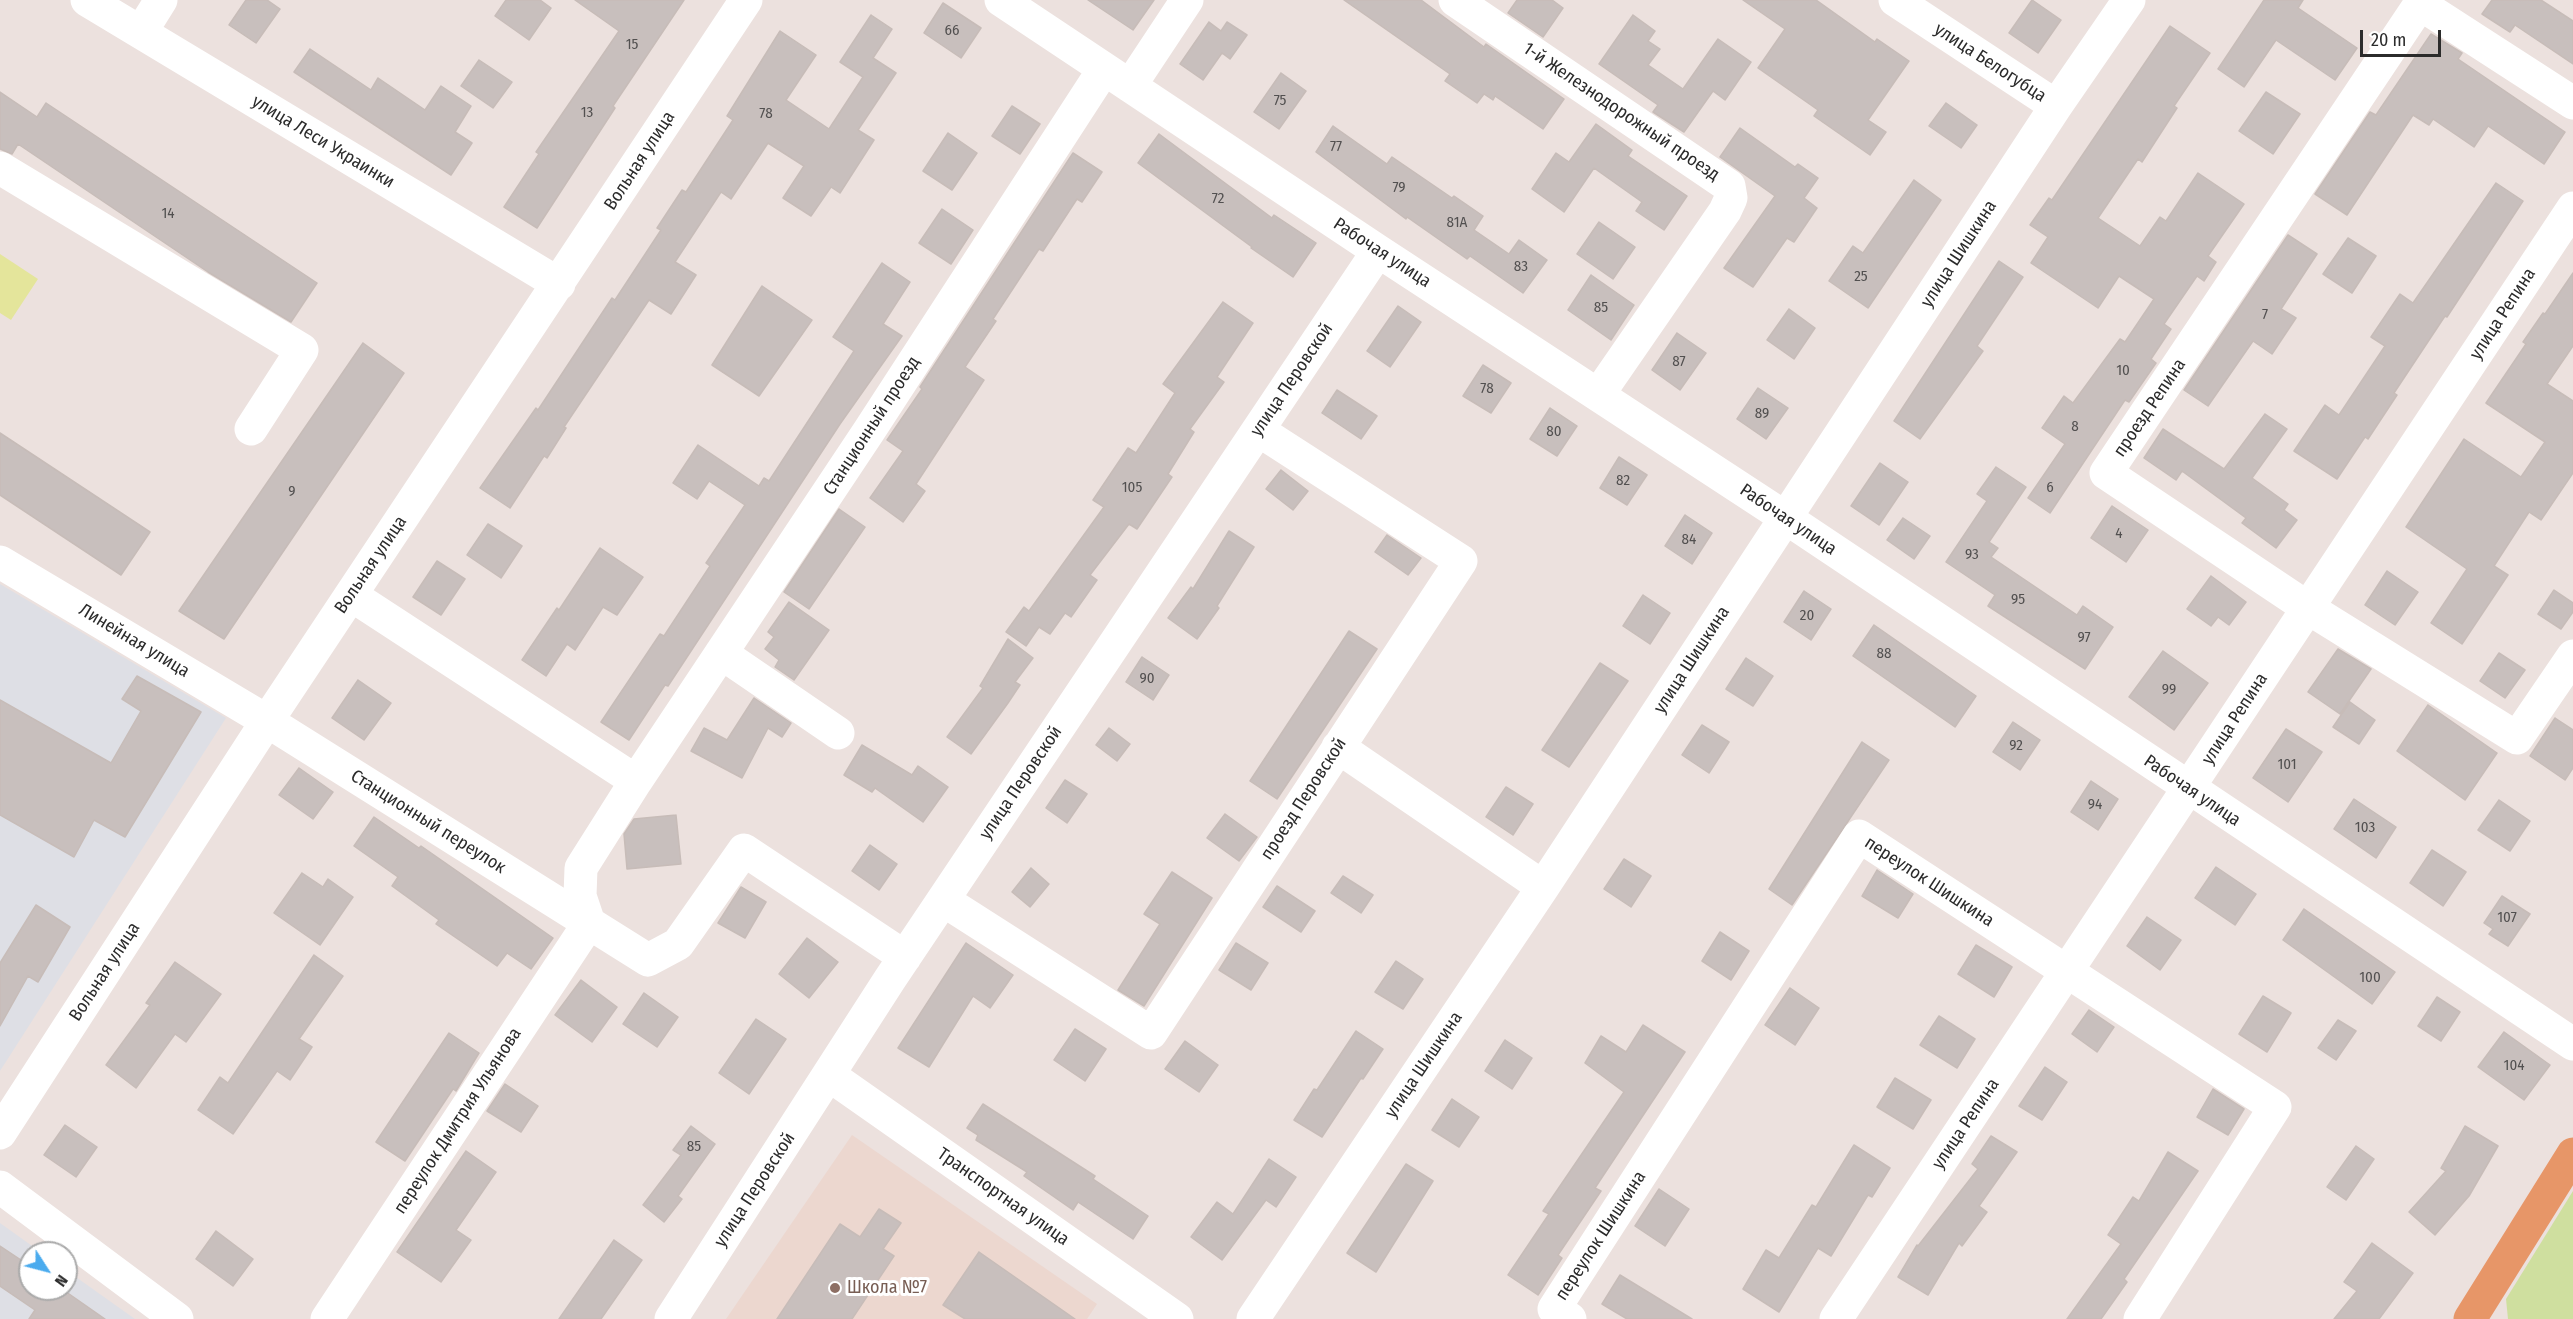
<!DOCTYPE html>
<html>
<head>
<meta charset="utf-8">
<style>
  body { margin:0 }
  #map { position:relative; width:2573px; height:1319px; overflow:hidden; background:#ece1de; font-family:"Fira Sans Condensed",sans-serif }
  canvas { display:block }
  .north { position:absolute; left:18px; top:1241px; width:60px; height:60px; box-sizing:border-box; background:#fff; border:2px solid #aaa; border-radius:50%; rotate:126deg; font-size:16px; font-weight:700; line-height:24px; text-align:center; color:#2b2b2b }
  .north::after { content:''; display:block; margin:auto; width:21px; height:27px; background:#4aabee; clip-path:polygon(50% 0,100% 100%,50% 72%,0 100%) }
  .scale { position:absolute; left:2360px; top:30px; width:81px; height:27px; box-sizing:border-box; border:3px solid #2b2b2b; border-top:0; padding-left:8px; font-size:18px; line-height:21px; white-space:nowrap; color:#2b2b2b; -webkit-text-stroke:4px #fff; paint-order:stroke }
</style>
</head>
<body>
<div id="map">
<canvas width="2573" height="1319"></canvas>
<div class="north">N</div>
<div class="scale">20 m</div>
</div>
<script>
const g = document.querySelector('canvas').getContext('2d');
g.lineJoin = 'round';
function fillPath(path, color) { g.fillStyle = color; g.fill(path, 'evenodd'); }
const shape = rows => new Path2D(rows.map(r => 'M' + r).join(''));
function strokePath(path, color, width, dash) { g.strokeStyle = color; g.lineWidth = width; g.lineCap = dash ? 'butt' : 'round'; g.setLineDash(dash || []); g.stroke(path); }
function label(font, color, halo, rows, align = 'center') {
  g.font = font + ' "Fira Sans Condensed",sans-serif'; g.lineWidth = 6; g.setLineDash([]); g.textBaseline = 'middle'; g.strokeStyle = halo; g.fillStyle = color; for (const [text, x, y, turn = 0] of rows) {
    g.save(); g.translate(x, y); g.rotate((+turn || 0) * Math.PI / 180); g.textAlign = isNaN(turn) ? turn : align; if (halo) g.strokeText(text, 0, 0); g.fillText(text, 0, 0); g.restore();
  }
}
const industrial = shape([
  [0,584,226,718,0,1071],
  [0,1223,42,1253,30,1253,30,1289,66,1289,66,1270,135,1319,0,1319]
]);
const education = shape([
  [852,1135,1097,1304,1087,1319,726,1319]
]);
const green = shape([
  [2573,1191,2573,1319,2508,1319,2506,1299]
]);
const pitch = shape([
  [0,254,38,279,11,320,0,313]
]);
const building = shape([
  [246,0,267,0,280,9,256,43,229,25,246,0],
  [506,0,540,0,551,8,529,40,495,16,506,0],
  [575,0,684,0,613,106,615,108,537,228,504,207,539,154,536,152,619,31,575,0],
  [1088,0,1154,0,1133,30,1088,0],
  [1344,0,1421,0,1484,47,1486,44,1564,99,1543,129,1495,96,1493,100,1484,94,1477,103,1445,81,1450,74,1344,0],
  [1517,0,1552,0,1563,8,1543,37,1508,13,1517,0],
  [1743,0,1816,0,1875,42,1877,39,1909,61,1868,120,1886,132,1870,155,1814,116,1818,110,1758,68,1785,29,1743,0],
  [2032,0,2061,20,2038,53,2009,33,2032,0],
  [2264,0,2303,0,2298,8,2357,48,2335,80,2276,40,2244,87,2218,69,2264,0],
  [2492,0,2541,0,2573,21,2573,64,2515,25,2510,32,2482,14,2492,0],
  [943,3,981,28,961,58,924,33,943,3],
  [871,15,892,29,873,58,896,73,858,130,874,140,840,193,831,187,811,216,783,198,804,166,768,143,731,199,721,192,675,262,696,275,671,314,649,300,564,427,566,428,547,458,544,456,510,508,480,488,536,408,538,410,612,298,615,300,661,230,657,228,682,190,686,192,733,120,727,116,780,31,816,55,786,100,829,129,863,77,840,62,871,15],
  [1633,15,1655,31,1648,41,1660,49,1648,65,1683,89,1718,39,1751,62,1725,100,1713,91,1684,132,1653,112,1658,105,1599,64,1633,15],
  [1209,22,1221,31,1227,22,1247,35,1230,59,1222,53,1203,80,1180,64,1209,22],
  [2170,26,2210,53,2174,106,2177,108,2142,162,2138,159,2098,218,2140,246,2160,217,2166,221,2198,173,2244,204,2208,256,2216,262,2204,281,2197,276,2164,324,2171,329,2151,359,2156,363,2129,402,2125,400,2050,513,2028,498,2065,444,2042,428,2064,396,2073,403,2120,339,2125,342,2154,299,2119,276,2098,308,2031,263,2048,237,2030,225,2049,198,2052,200,2170,26],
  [2431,34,2462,53,2458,59,2565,132,2544,164,2488,126,2474,147,2433,119,2429,125,2413,115,2347,215,2315,194,2370,112,2376,115,2431,34],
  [310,49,371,90,378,78,425,110,441,86,471,106,455,132,472,143,451,175,294,72,310,49],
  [479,60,512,82,493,108,461,86,479,60],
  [1281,73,1306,91,1279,129,1254,112,1281,73],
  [0,92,37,117,46,103,317,283,291,322,208,272,18,144,12,154,0,149,0,92],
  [2266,92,2300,114,2273,154,2239,131,2266,92],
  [1946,103,1977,125,1961,148,1929,126,1946,103],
  [1012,106,1040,124,1020,154,992,136,1012,106],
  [1596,124,1632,150,1628,156,1687,196,1664,230,1636,211,1642,202,1594,168,1564,212,1532,189,1556,153,1569,162,1596,124],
  [1333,126,1387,164,1392,157,1452,198,1454,196,1483,216,1474,230,1509,254,1519,240,1547,260,1523,293,1470,256,1467,259,1407,217,1406,219,1316,152,1333,126],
  [1740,128,1795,167,1798,164,1818,178,1804,198,1817,208,1794,242,1787,238,1753,287,1724,268,1775,196,1720,157,1740,128],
  [948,133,977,153,952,190,923,171,948,133],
  [1159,134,1272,218,1274,215,1316,243,1293,277,1251,248,1252,247,1138,163,1159,134],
  [1073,153,1102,172,1082,202,1077,199,1043,251,1039,249,993,319,996,321,965,367,984,380,916,484,925,491,903,522,870,498,903,451,887,440,922,389,920,387,1073,153],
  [1914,180,1941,200,1868,308,1829,281,1853,246,1863,253,1914,180],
  [2496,183,2523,201,2447,317,2445,316,2394,393,2397,395,2368,439,2365,437,2337,479,2294,451,2325,405,2339,415,2385,346,2371,337,2400,294,2413,303,2496,183],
  [942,209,973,230,951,264,919,243,942,209],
  [1599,222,1635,247,1613,279,1577,254,1599,222],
  [2288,235,2317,254,2281,309,2296,318,2272,354,2253,341,2208,406,2184,390,2288,235],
  [2348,238,2376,256,2352,293,2323,274,2348,238],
  [1999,261,2023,277,1977,346,1983,351,1920,439,1894,421,1999,261],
  [882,263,910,282,883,324,902,336,840,424,668,686,665,685,629,740,601,722,660,634,664,636,710,566,706,563,745,505,709,481,697,499,673,483,698,445,759,486,764,478,769,481,854,351,833,337,882,263],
  [2573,273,2573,346,2547,384,2573,401,2573,473,2541,520,2529,512,2494,566,2508,575,2462,644,2431,623,2467,569,2406,527,2464,439,2521,477,2545,442,2486,403,2526,344,2523,342,2543,313,2545,314,2573,273],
  [1591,275,1634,305,1611,340,1568,310,1591,275],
  [762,286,812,320,759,396,712,365,762,286],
  [1223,302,1253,323,1217,377,1224,382,1190,429,1194,432,1168,474,1172,477,1137,529,1129,524,1090,575,1097,580,1071,617,1065,613,1050,634,1039,627,1026,646,1006,632,1024,607,1029,611,1104,507,1093,500,1128,448,1136,453,1175,393,1163,384,1223,302],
  [1398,306,1421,322,1390,367,1367,351,1398,306],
  [1789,309,1815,328,1794,359,1767,340,1789,309],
  [1677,333,1706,353,1680,390,1652,370,1677,333],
  [363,343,404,373,224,639,179,611,363,343],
  [1483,365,1511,383,1491,413,1463,396,1483,365],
  [1758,388,1788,408,1766,439,1737,419,1758,388],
  [1337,390,1377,416,1361,439,1322,413,1337,390],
  [1550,408,1577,426,1557,456,1530,439,1550,408],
  [2265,414,2287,429,2252,478,2288,504,2284,510,2297,520,2276,548,2242,523,2246,518,2182,471,2176,480,2144,458,2163,429,2224,469,2265,414],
  [0,433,150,532,121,575,0,495,0,433],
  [1619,457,1647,475,1627,505,1600,488,1619,457],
  [1880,463,1908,482,1879,525,1851,506,1880,463],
  [1996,467,2026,487,1989,542,1998,548,1991,557,2077,615,2083,606,2113,627,2085,669,1988,606,1995,595,1946,562,1987,501,1977,494,1996,467],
  [1281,470,1308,491,1293,510,1266,489,1281,470],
  [2112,506,2148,530,2126,562,2091,538,2112,506],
  [839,509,865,527,809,609,784,592,839,509],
  [1685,515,1712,533,1692,564,1665,546,1685,515],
  [1903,518,1930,536,1914,559,1887,540,1903,518],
  [488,524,522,546,501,578,467,555,488,524],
  [1229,531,1254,547,1217,606,1219,608,1197,639,1168,618,1191,587,1193,589,1229,531],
  [1387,535,1421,558,1408,575,1375,552,1387,535],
  [600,548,643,577,617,615,603,607,575,650,567,644,546,676,522,660,557,608,559,610,600,548],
  [437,561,465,579,441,615,413,597,437,561],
  [2387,571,2418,592,2395,625,2365,605,2387,571],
  [2211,576,2246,602,2229,625,2218,617,2211,626,2187,609,2211,576],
  [2554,590,2573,603,2573,612,2561,629,2538,614,2554,590],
  [1804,591,1831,609,1811,640,1784,622,1804,591],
  [1643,595,1670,613,1650,644,1623,626,1643,595],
  [789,602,829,630,794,680,775,667,779,660,765,649,774,637,768,632,789,602],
  [1874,625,1976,696,1955,727,1853,656,1874,625],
  [1349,631,1377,649,1277,799,1250,781,1349,631],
  [1008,639,1033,658,1015,682,1020,685,1008,703,971,754,947,737,983,688,980,686,1008,639],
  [2338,649,2371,669,2340,714,2308,692,2338,649],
  [2163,651,2208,683,2174,730,2129,697,2163,651],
  [2499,653,2525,670,2505,698,2480,681,2499,653],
  [1142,657,1169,675,1153,700,1126,682,1142,657],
  [1746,658,1773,676,1753,706,1726,689,1746,658],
  [1600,663,1628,681,1569,767,1542,750,1600,663],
  [137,676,201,712,125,837,94,820,74,857,0,815,0,700,111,763,141,711,122,699,137,676],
  [358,680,391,703,364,740,332,718,358,680],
  [754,698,791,723,782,737,768,728,742,778,691,751,704,728,727,740,754,698],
  [2350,702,2375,720,2359,744,2333,727,2350,702],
  [2428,705,2497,753,2465,800,2397,751,2428,705],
  [2555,718,2573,730,2573,768,2565,780,2530,756,2555,718],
  [2013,722,2040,740,2020,770,1993,752,2013,722],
  [1702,725,1729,742,1709,773,1682,755,1702,725],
  [1109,728,1130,744,1117,761,1096,745,1109,728],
  [2286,729,2322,752,2288,802,2253,778,2286,729],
  [1862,742,1889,760,1792,905,1769,889,1862,742],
  [862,745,912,775,918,766,948,787,923,822,875,788,872,792,844,775,862,745],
  [299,768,333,792,313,819,279,795,299,768],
  [1065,780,1087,794,1067,823,1046,808,1065,780],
  [2091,781,2118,799,2098,830,2071,812,2091,781],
  [1506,787,1533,804,1513,835,1486,817,1506,787],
  [2354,799,2396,827,2376,858,2334,829,2354,799],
  [2499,800,2530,821,2510,851,2478,830,2499,800],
  [1225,814,1257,837,1239,861,1207,838,1225,814],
  [676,815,681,864,627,869,624,834,634,819,676,815],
  [374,817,419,848,421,846,553,938,531,969,507,953,497,966,436,924,439,920,392,886,398,877,354,846,374,817],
  [870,845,897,864,879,890,852,871,870,845],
  [2432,850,2466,872,2443,906,2410,883,2432,850],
  [1624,859,1651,876,1631,907,1604,889,1624,859],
  [2216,867,2256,894,2235,925,2195,898,2216,867],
  [1031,868,1049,884,1030,907,1012,892,1031,868],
  [1877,870,1913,894,1898,918,1862,896,1877,870],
  [1172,872,1212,898,1144,1006,1118,990,1160,924,1144,914,1172,872],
  [302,873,323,887,328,879,353,897,320,945,274,913,302,873],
  [1343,876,1373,895,1361,913,1331,893,1343,876],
  [1277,886,1315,911,1301,932,1263,907,1277,886],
  [741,887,766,902,745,938,718,923,741,887],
  [2502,896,2530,914,2508,946,2489,934,2493,929,2484,923,2502,896],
  [36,905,70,927,38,982,28,976,0,1026,0,963,36,905],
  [2304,909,2395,972,2372,1004,2283,940,2304,909],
  [2147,917,2181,940,2160,970,2127,946,2147,917],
  [1720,932,1749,951,1731,980,1702,961,1720,932],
  [807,938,838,962,809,998,779,974,807,938],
  [966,943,1013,975,990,1008,973,996,929,1067,898,1048,966,943],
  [1236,943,1268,963,1251,990,1219,970,1236,943],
  [1976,945,2012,967,1994,997,1958,974,1976,945],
  [314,955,343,976,299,1039,312,1047,290,1080,277,1071,233,1134,198,1110,220,1077,228,1083,314,955],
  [1396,961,1423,979,1403,1009,1375,992,1396,961],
  [175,962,221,994,186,1042,175,1034,136,1088,106,1065,150,1005,146,1003,175,962],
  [581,980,617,1007,592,1042,555,1015,581,980],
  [1790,988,1819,1008,1795,1045,1765,1025,1790,988],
  [644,993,678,1017,657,1047,623,1024,644,993],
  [2263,996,2291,1013,2267,1052,2239,1034,2263,996],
  [2437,997,2460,1012,2441,1041,2418,1026,2437,997],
  [2089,1010,2114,1027,2097,1052,2072,1034,2089,1010],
  [1939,1016,1975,1039,1957,1068,1920,1045,1939,1016],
  [756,1019,786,1039,749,1094,719,1073,756,1019],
  [2338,1020,2356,1031,2336,1060,2318,1048,2338,1020],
  [1643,1025,1685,1052,1595,1188,1601,1191,1558,1255,1562,1258,1538,1295,1508,1275,1549,1214,1543,1211,1624,1092,1585,1063,1601,1036,1626,1052,1643,1025],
  [1075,1029,1106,1049,1085,1081,1054,1060,1075,1029],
  [1356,1031,1383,1049,1363,1079,1361,1078,1322,1137,1294,1120,1314,1089,1317,1090,1356,1031],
  [2504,1032,2550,1065,2524,1100,2478,1067,2504,1032],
  [449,1033,479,1053,456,1091,453,1089,405,1161,376,1142,449,1033],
  [1505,1040,1532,1058,1512,1089,1485,1071,1505,1040],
  [1185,1041,1218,1065,1199,1092,1165,1069,1185,1041],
  [2045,1067,2067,1082,2042,1120,2019,1106,2045,1067],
  [1895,1078,1931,1100,1913,1129,1877,1107,1895,1078],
  [505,1084,538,1106,521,1132,487,1111,505,1084],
  [2213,1089,2244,1109,2228,1135,2197,1117,2213,1089],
  [1452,1099,1479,1117,1459,1147,1432,1130,1452,1099],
  [983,1104,1095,1176,1093,1179,1148,1216,1133,1239,1078,1202,1073,1210,1024,1176,1027,1172,976,1140,978,1135,967,1128,983,1104],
  [65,1125,97,1147,76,1177,44,1155,65,1125],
  [691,1126,715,1144,678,1196,682,1199,664,1222,643,1205,681,1155,673,1150,691,1126],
  [2465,1126,2498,1146,2469,1196,2435,1235,2409,1212,2446,1171,2441,1168,2465,1126],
  [1991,1136,2017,1152,1979,1206,1987,1212,1962,1246,1959,1243,1928,1295,1898,1277,1917,1245,1918,1246,1978,1169,1972,1164,1991,1136],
  [1854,1145,1890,1168,1872,1197,1868,1195,1831,1256,1818,1248,1779,1312,1743,1289,1766,1250,1779,1258,1812,1205,1816,1207,1854,1145],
  [2356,1146,2374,1159,2346,1200,2327,1187,2356,1146],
  [466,1151,496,1172,456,1230,471,1240,441,1282,397,1252,466,1151],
  [2168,1152,2198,1171,2124,1279,2127,1282,2101,1319,2067,1319,2121,1244,2108,1235,2133,1197,2139,1201,2168,1152],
  [1269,1159,1296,1177,1276,1207,1266,1200,1222,1260,1191,1237,1217,1202,1233,1214,1269,1159],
  [1406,1164,1433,1181,1376,1272,1347,1253,1406,1164],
  [1659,1189,1689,1209,1665,1246,1635,1226,1659,1189],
  [879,1209,901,1223,883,1249,894,1256,852,1319,777,1319,840,1224,860,1237,879,1209],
  [216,1231,253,1259,233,1286,196,1259,216,1231],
  [614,1240,642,1260,601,1319,559,1319,614,1240],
  [2372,1243,2413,1273,2379,1319,2334,1319,2357,1291,2344,1282,2372,1243],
  [0,1246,30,1266,30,1289,62,1289,105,1319,29,1319,35,1310,0,1286,0,1246],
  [979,1252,1075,1319,965,1319,943,1305,979,1252],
  [1620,1275,1692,1319,1627,1319,1602,1304,1620,1275]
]);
const minor = shape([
  [87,0,559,284],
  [1001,0,1378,251,1786,518,2573,1044],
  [1455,0,1729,186,1731,198,1725,211,1598,395],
  [1895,0,2056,106],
  [141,32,161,0],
  [1130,86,1187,0],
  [2573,103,2420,4,2106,473,2308,608,2517,738,2573,656],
  [0,168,302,350,251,429],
  [0,562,267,721,589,923,327,1319],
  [351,595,636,781,581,868,580,896,589,923,648,960,678,944,744,850,905,957],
  [721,653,838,733],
  [1338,747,1543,887],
  [636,781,869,431,1104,69],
  [943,900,1151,1033,1461,561,1258,430],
  [829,1075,1177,1319],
  [0,1133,267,721,746,0],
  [0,1187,177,1319],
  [671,1319,890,979,1378,251],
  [1253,1319,1543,887,2056,106,2129,0],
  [1570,1319,1554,1309,1859,836,2275,1107,2140,1319],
  [1836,1319,2573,208]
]);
const major = shape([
  [2470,1319,2573,1154]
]);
const markers = [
  [835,1288,6,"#8d6e63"]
];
const numberNames = [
  ["66",952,31],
  ["15",632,45],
  ["75",1280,101],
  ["13",587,113],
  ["78",766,114],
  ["77",1336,147],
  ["79",1399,188],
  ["72",1218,199],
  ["14",168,214],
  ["81А",1457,223],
  ["83",1521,267],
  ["25",1861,277],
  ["85",1601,308],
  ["7",2265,315],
  ["87",1679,362],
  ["10",2123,371],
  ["78",1487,389],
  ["89",1762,414],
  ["8",2075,427],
  ["80",1554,432],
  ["82",1623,481],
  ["105",1132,488],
  ["6",2050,488],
  ["9",292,492],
  ["4",2119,534],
  ["84",1689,540],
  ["93",1972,555],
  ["95",2018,600],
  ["20",1807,616],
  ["97",2084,638],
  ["88",1884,654],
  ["90",1147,679],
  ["99",2169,690],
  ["92",2016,746],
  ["101",2287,765],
  ["94",2095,805],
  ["103",2365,828],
  ["107",2507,918],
  ["100",2370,978],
  ["104",2514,1066],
  ["85",694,1147]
];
const streetNames = [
  ["улица Белогубца",1990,63,33],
  ["1-й Железнодорожный проезд",1621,112,34],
  ["улица Леси Украинки",323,142,31],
  ["Вольная улица",640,161,-57],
  ["Рабочая улица",1382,253,33],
  ["улица Шишкина",1959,254,-57],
  ["улица Репина",2503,314,-57],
  ["улица Перовской",1292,380,-56],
  ["проезд Репина",2150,408,-56],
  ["Станционный проезд",872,426,-57],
  ["Рабочая улица",1788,520,34],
  ["Вольная улица",371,565,-56],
  ["Линейная улица",134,641,31],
  ["улица Шишкина",1692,660,-57],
  ["улица Репина",2235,719,-57],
  ["улица Перовской",1021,783,-56],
  ["Рабочая улица",2192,791,34],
  ["проезд Перовской",1304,799,-57],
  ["Станционный переулок",428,822,32],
  ["переулок Шишкина",1929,882,33],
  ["Вольная улица",105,972,-57],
  ["улица Шишкина",1424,1065,-56],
  ["переулок Дмитрия Ульянова",458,1121,-57],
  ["улица Репина",1966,1124,-56],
  ["улица Перовской",755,1190,-57],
  ["Транспортная улица",1003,1197,35],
  ["переулок Шишкина",1601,1236,-57]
];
const educationNames = [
  ["Школа №7",847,1288]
];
fillPath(industrial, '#dedfe5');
fillPath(education, '#ecd7cf');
fillPath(green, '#cfdf9f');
fillPath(pitch, '#e4e59b');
fillPath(building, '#c8bfbd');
strokePath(building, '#c7bcb8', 1.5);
strokePath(minor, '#fff', 33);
strokePath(major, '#e79668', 33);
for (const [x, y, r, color] of markers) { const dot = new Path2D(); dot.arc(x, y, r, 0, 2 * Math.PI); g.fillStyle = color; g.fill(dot); strokePath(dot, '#fff', 2); }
label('15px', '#525050', null, numberNames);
label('18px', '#2b2b2b', '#fff', streetNames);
label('18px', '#785e54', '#fff', educationNames, 'left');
</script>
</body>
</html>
